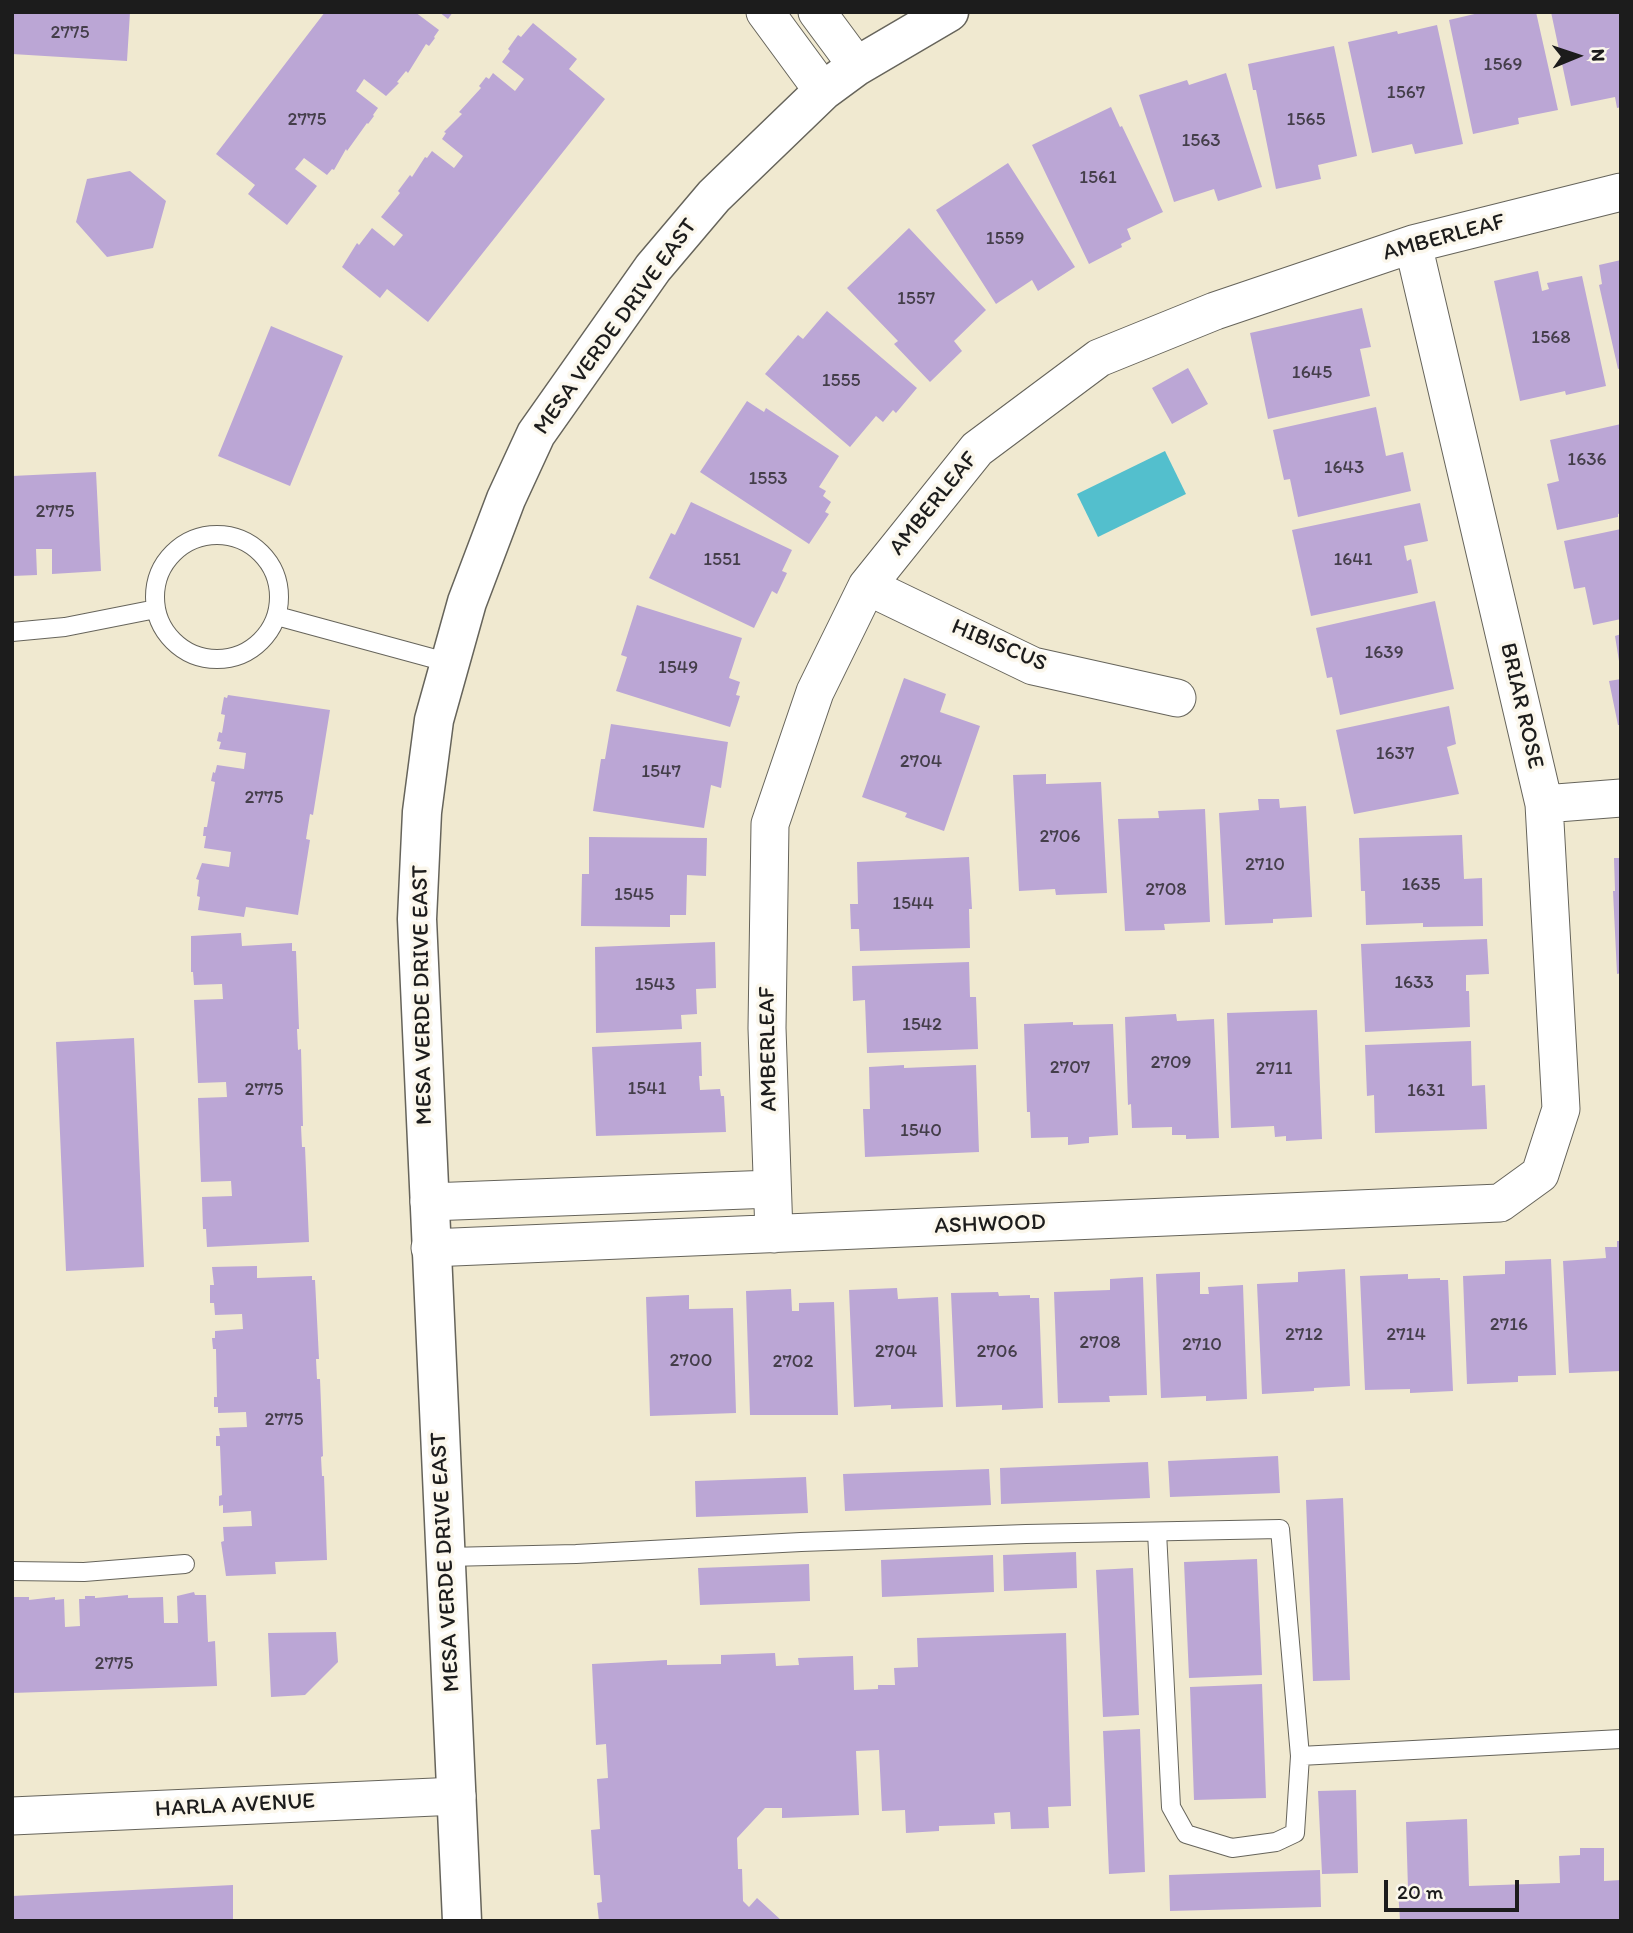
<!DOCTYPE html>
<html>
<head>
<meta charset="utf-8">
<style>
  body { margin:0 }
  #map { position:relative; width:1633px; height:1933px; overflow:hidden; background:#f0e9d0; font-family:Itim,sans-serif }
  canvas { display:block }
  .frame { position:absolute; inset:0; border:14px solid #1c1c1c; pointer-events:none }
  .north { position:absolute; left:1542px; top:21px; width:70px; height:70px; -webkit-text-stroke:5px #fbf7ec; paint-order:stroke; rotate:88deg; font-size:19px; font-weight:700; line-height:28px; text-align:center; color:#1c1c1c }
  .north::after { content:''; display:block; margin:auto; width:24px; height:32px; background:#1c1c1c; clip-path:polygon(50% 0,100% 100%,50% 72%,0 100%) }
  .scale { position:absolute; left:1384px; top:1880px; width:135px; height:32px; box-sizing:border-box; border:4px solid #1c1c1c; border-top:0; padding-left:9px; font-size:21px; line-height:24px; white-space:nowrap; color:#1c1c1c; -webkit-text-stroke:5px #fbf7ec; paint-order:stroke }
</style>
</head>
<body>
<div id="map">
<canvas width="1633" height="1933"></canvas>
<div class="frame"></div>
<div class="north">N</div>
<div class="scale">20 m</div>
</div>
<script>
const g = document.querySelector('canvas').getContext('2d');
g.lineJoin = 'round';
function fillPath(path, color) { g.fillStyle = color; g.fill(path, 'evenodd'); }
const shape = rows => new Path2D(rows.map(r => 'M' + r).join(''));
function strokePath(path, color, width, dash) { g.strokeStyle = color; g.lineWidth = width; g.lineCap = dash ? 'butt' : 'round'; g.setLineDash(dash || []); g.stroke(path); }
function label(font, color, halo, rows, align = 'center') {
  g.font = font + ' Itim,sans-serif'; g.lineWidth = 7; g.setLineDash([]); g.textBaseline = 'middle'; g.strokeStyle = halo; g.fillStyle = color; for (const [text, x, y, turn = 0] of rows) {
    g.save(); g.translate(x, y); g.rotate((+turn || 0) * Math.PI / 180); g.textAlign = isNaN(turn) ? turn : align; if (halo) g.strokeText(text, 0, 0); g.fillText(text, 0, 0); g.restore();
  }
}
const water = shape([
  [1165,451,1186,494,1098,537,1077,494]
]);
const building = shape([
  [12,12,130,12,127,61,12,54],
  [325,12,415,12,439,30,434,37,435,38,429,46,426,44,408,73,406,71,397,82,399,83,386,96,364,79,356,91,378,108,373,115,374,116,368,124,367,123,347,151,346,149,334,170,332,169,327,175,304,158,295,169,317,186,287,225,248,194,255,185,216,154],
  [439,12,453,12,448,19],
  [1483,12,1536,12,1558,110,1518,118,1519,124,1473,134,1449,20],
  [1551,12,1621,12,1621,107,1617,108,1615,97,1571,106],
  [533,23,577,59,569,69,605,99,428,322,387,289,380,298,342,267,357,243,359,245,372,228,394,246,403,235,381,217,400,193,398,191,410,175,412,177,425,157,427,158,432,151,454,168,463,156,442,139,446,133,444,132,462,114,459,112,481,88,479,86,486,77,489,79,493,73,515,91,524,79,502,62,510,51,508,49,518,35,521,37],
  [1437,25,1463,144,1415,154,1412,144,1372,153,1348,42,1397,31,1398,34],
  [1334,46,1357,156,1318,165,1321,179,1276,189,1256,90,1253,90,1248,64],
  [1226,73,1262,187,1218,201,1214,189,1174,202,1139,95,1187,80,1189,85],
  [1111,107,1120,127,1122,126,1163,212,1127,229,1131,239,1121,244,1122,247,1089,264,1032,145],
  [1008,163,1075,267,1038,291,1032,280,996,304,936,210],
  [130,171,166,201,153,248,107,257,76,222,87,179],
  [909,228,986,310,954,341,962,351,930,382,894,344,898,341,847,288],
  [1621,260,1621,368,1618,369,1599,285,1602,284,1599,265],
  [1538,271,1542,291,1549,289,1547,283,1582,276,1606,386,1566,395,1565,391,1520,401,1494,281],
  [1362,308,1371,347,1360,349,1370,396,1268,419,1250,333],
  [827,311,917,388,896,413,893,410,883,422,876,416,850,447,765,374,798,335,803,339],
  [271,326,343,356,290,486,218,456],
  [1188,368,1208,404,1172,424,1152,388],
  [747,401,764,412,766,408,839,456,819,487,826,491,823,496,831,502,825,512,829,514,809,544,700,472],
  [1376,407,1386,456,1403,452,1411,491,1298,517,1290,479,1284,480,1273,430],
  [1621,424,1621,513,1618,514,1618,517,1557,530,1547,484,1559,481,1550,440],
  [96,472,101,571,52,574,52,549,36,549,37,575,12,576,12,476],
  [691,502,792,550,782,571,787,573,777,594,772,591,754,628,649,578,671,533,675,535],
  [1420,503,1428,541,1404,546,1407,561,1411,559,1418,593,1311,616,1292,530],
  [1621,529,1621,619,1593,625,1585,587,1574,589,1564,541],
  [1435,601,1454,689,1340,715,1332,677,1327,678,1316,628],
  [637,605,742,638,729,678,740,682,736,695,740,696,730,727,616,691,627,657,621,655],
  [1621,634,1621,661,1619,661,1615,636],
  [904,678,946,694,940,712,980,726,944,831,905,817,907,813,862,797],
  [1621,679,1621,725,1618,725,1609,681],
  [228,695,330,710,313,815,310,814,306,839,310,840,298,915,246,907,244,917,198,910,200,897,197,896,199,880,196,879,202,863,229,867,231,852,204,848,206,836,203,836,204,827,207,827,215,782,211,781,213,772,215,773,217,765,244,769,246,753,219,749,221,742,217,741,219,732,222,733,225,715,221,714,224,697,227,698],
  [1449,706,1456,744,1447,747,1459,794,1354,814,1336,730],
  [611,724,728,742,721,788,711,785,704,828,593,811,601,759,605,759],
  [1046,774,1046,784,1101,782,1107,893,1056,895,1055,889,1019,891,1013,775],
  [1258,799,1279,799,1280,808,1306,806,1312,917,1273,919,1273,923,1225,925,1219,813,1259,810],
  [1205,809,1210,922,1164,924,1165,930,1125,931,1118,819,1159,818,1158,811],
  [1462,835,1464,879,1482,878,1483,926,1423,927,1423,923,1366,925,1365,891,1361,891,1359,838],
  [589,837,707,838,706,876,687,875,686,915,670,915,670,927,581,926,582,874,589,874],
  [969,857,972,909,969,909,970,948,860,951,859,929,851,929,850,904,858,904,857,862],
  [1614,858,1621,858,1621,973,1617,974,1613,891,1615,891],
  [241,933,242,946,292,943,292,951,296,951,299,1029,297,1029,298,1050,301,1049,303,1126,301,1126,302,1147,305,1147,309,1242,207,1247,206,1229,203,1229,202,1197,232,1196,231,1181,201,1182,198,1098,227,1097,226,1082,198,1083,194,1000,223,999,222,984,194,985,193,972,191,972,191,936],
  [1487,939,1489,974,1466,975,1466,991,1469,991,1470,1027,1365,1032,1361,944],
  [715,942,716,988,696,989,697,1014,681,1015,682,1029,596,1033,595,947],
  [969,962,970,997,976,997,978,1049,867,1053,865,1000,853,1001,852,966],
  [1317,1010,1322,1139,1286,1141,1286,1136,1275,1137,1274,1126,1231,1128,1227,1013],
  [1176,1014,1177,1021,1214,1019,1219,1138,1186,1139,1186,1135,1172,1135,1172,1127,1132,1128,1131,1104,1128,1105,1125,1017],
  [1073,1022,1073,1025,1113,1024,1118,1135,1089,1137,1089,1143,1068,1145,1068,1137,1031,1138,1030,1112,1027,1112,1024,1024],
  [134,1038,144,1267,66,1271,56,1042],
  [1471,1041,1472,1086,1485,1085,1487,1129,1375,1133,1374,1095,1367,1096,1365,1045],
  [701,1042,702,1076,699,1076,700,1090,720,1089,721,1096,724,1096,726,1132,596,1136,592,1047],
  [904,1065,904,1068,976,1065,979,1152,865,1157,863,1109,870,1109,869,1067],
  [1617,1241,1621,1241,1621,1371,1569,1373,1563,1261,1606,1258,1605,1247,1617,1247],
  [1551,1259,1556,1375,1518,1376,1518,1382,1467,1384,1463,1276,1505,1274,1505,1261],
  [257,1266,257,1278,312,1276,312,1280,315,1280,319,1359,316,1359,317,1379,320,1379,323,1456,321,1457,322,1476,324,1476,327,1560,275,1562,276,1574,226,1576,221,1542,224,1541,223,1527,252,1526,251,1511,223,1513,223,1505,219,1506,219,1496,222,1495,220,1446,216,1446,216,1436,220,1436,219,1428,247,1427,246,1412,218,1413,218,1407,214,1407,214,1397,217,1397,216,1349,213,1349,212,1338,215,1338,215,1331,243,1329,242,1314,215,1315,214,1303,210,1303,210,1285,214,1285,212,1267],
  [1345,1269,1350,1386,1314,1388,1314,1391,1262,1394,1257,1284,1298,1282,1298,1272],
  [1200,1272,1200,1294,1209,1294,1208,1287,1243,1285,1247,1399,1206,1401,1206,1396,1161,1398,1156,1274],
  [1408,1274,1408,1279,1440,1278,1440,1280,1448,1280,1453,1391,1410,1393,1410,1389,1365,1390,1360,1276],
  [1143,1277,1147,1395,1109,1396,1110,1402,1058,1403,1054,1292,1110,1290,1110,1279],
  [897,1288,898,1299,938,1297,943,1407,891,1409,891,1405,854,1407,849,1290],
  [791,1289,792,1311,799,1311,799,1303,834,1302,838,1415,750,1415,746,1291],
  [998,1292,999,1296,1030,1295,1030,1298,1039,1298,1043,1408,1002,1410,1002,1405,956,1407,951,1293],
  [689,1295,689,1309,733,1308,736,1413,650,1416,646,1297],
  [1278,1456,1280,1493,1170,1497,1168,1461],
  [1148,1462,1150,1498,1001,1504,1000,1468],
  [989,1469,991,1505,845,1511,843,1474],
  [806,1477,808,1513,696,1517,695,1481],
  [1343,1498,1350,1680,1313,1681,1306,1500],
  [1076,1552,1077,1588,1004,1591,1003,1555],
  [993,1555,994,1592,882,1597,881,1560],
  [1257,1559,1262,1675,1189,1678,1184,1562],
  [809,1564,810,1601,700,1605,698,1568],
  [1133,1568,1139,1715,1103,1717,1096,1570],
  [194,1592,195,1595,206,1595,208,1642,215,1641,217,1686,12,1693,12,1597,29,1597,29,1600,55,1597,55,1600,64,1599,65,1627,80,1626,79,1599,85,1599,85,1596,95,1596,95,1598,128,1595,128,1598,163,1597,164,1623,178,1623,177,1596],
  [336,1632,338,1662,305,1695,271,1697,268,1633],
  [1066,1633,1071,1806,1048,1807,1049,1828,1011,1829,1010,1812,994,1813,995,1824,939,1826,939,1831,906,1833,905,1810,882,1811,879,1750,856,1751,859,1815,782,1818,782,1808,765,1808,737,1838,738,1869,742,1869,743,1901,749,1907,757,1898,782,1921,599,1921,597,1903,602,1902,600,1875,594,1875,591,1830,600,1829,597,1779,608,1778,606,1744,596,1745,592,1664,667,1660,667,1665,721,1664,721,1655,775,1653,776,1666,799,1665,798,1658,853,1656,854,1690,878,1689,878,1685,895,1685,894,1668,918,1667,917,1638],
  [1262,1684,1266,1798,1194,1800,1190,1687],
  [1140,1729,1145,1872,1109,1874,1103,1731],
  [1356,1790,1358,1873,1322,1874,1318,1791],
  [1467,1819,1469,1886,1560,1883,1559,1856,1580,1855,1580,1848,1604,1848,1604,1881,1621,1880,1621,1921,1400,1921,1398,1889,1408,1889,1406,1822],
  [1320,1870,1321,1907,1170,1911,1169,1875],
  [233,1885,233,1921,12,1921,12,1896]
]);
const service = shape([
  '155 597a62 62 0 1 1 124 0a62 62 0 1 1-124 0Z',
  [277,616,450,663],
  [12,632,65,627,156,609],
  [447,1557,576,1554,801,1542,1026,1534,1280,1529,1300,1756,1295,1833,1276,1842,1232,1848,1186,1834,1171,1807,1157,1532],
  [12,1571,84,1572,185,1564],
  [1300,1756,1621,1739]
]);
const minor = shape([
  [765,12,823,91],
  [817,12,857,66],
  [867,586,1033,666,1177,698],
  [1544,804,1621,798],
  [429,1202,772,1189],
  [774,1234,767,1028,770,824,815,692,867,586,977,449,1099,358,1215,311,1413,244,1621,192],
  [430,1248,1500,1203,1540,1174,1561,1109,1544,804,1413,244],
  [12,1816,457,1796]
]);
const tertiary = shape([
  [462,1921,417,919,422,812,434,720,467,602,506,499,536,434,653,268,714,196,823,91,857,66,949,12]
]);
const numberNames = [
  ["2775",70,33],
  ["1569",1503,65],
  ["1567",1406,93],
  ["2775",307,120],
  ["1565",1306,120],
  ["1563",1201,141],
  ["1561",1098,178],
  ["1559",1005,239],
  ["1557",916,299],
  ["1568",1551,338],
  ["1645",1312,373],
  ["1555",841,381],
  ["1636",1587,460],
  ["1643",1344,468],
  ["1553",768,479],
  ["2775",55,512],
  ["1551",722,560],
  ["1641",1353,560],
  ["1639",1384,653],
  ["1549",678,668],
  ["1637",1395,754],
  ["2704",921,762],
  ["1547",661,772],
  ["2775",264,798],
  ["2706",1060,837],
  ["2710",1265,865],
  ["1635",1421,885],
  ["2708",1166,890],
  ["1545",634,895],
  ["1544",913,904],
  ["1633",1414,983],
  ["1543",655,985],
  ["1542",922,1025],
  ["2709",1171,1063],
  ["2707",1070,1068],
  ["2711",1274,1069],
  ["1541",647,1089],
  ["2775",264,1090],
  ["1631",1426,1091],
  ["1540",921,1131],
  ["2716",1509,1325],
  ["2712",1304,1335],
  ["2714",1406,1335],
  ["2708",1100,1343],
  ["2710",1202,1345],
  ["2704",896,1352],
  ["2706",997,1352],
  ["2700",691,1361],
  ["2702",793,1362],
  ["2775",284,1420],
  ["2775",114,1664]
];
const streetNames = [
  ["AMBERLEAF",1444,238,-15],
  ["MESA VERDE DRIVE EAST",616,327,-54],
  ["AMBERLEAF",934,504,-51],
  ["HIBISCUS",999,646,23],
  ["BRIAR ROSE",1521,706,77],
  ["MESA VERDE DRIVE EAST",423,995,-91],
  ["AMBERLEAF",769,1049,-91],
  ["ASHWOOD",990,1225,-2],
  ["MESA VERDE DRIVE EAST",446,1562,-93],
  ["HARLA AVENUE",235,1806,-3]
];
fillPath(water, '#53bfcd');
fillPath(building, '#bba6d5');
strokePath(service, '#66645b', 20);
strokePath(minor, '#66645b', 39);
strokePath(tertiary, '#66645b', 41);
strokePath(service, '#fff', 18);
strokePath(minor, '#fff', 37);
strokePath(tertiary, '#fff', 38);
label('19px', '#443e4a', null, numberNames);
label('23px', '#1c1c1c', '#fbf7ec', streetNames);
</script>
</body>
</html>
